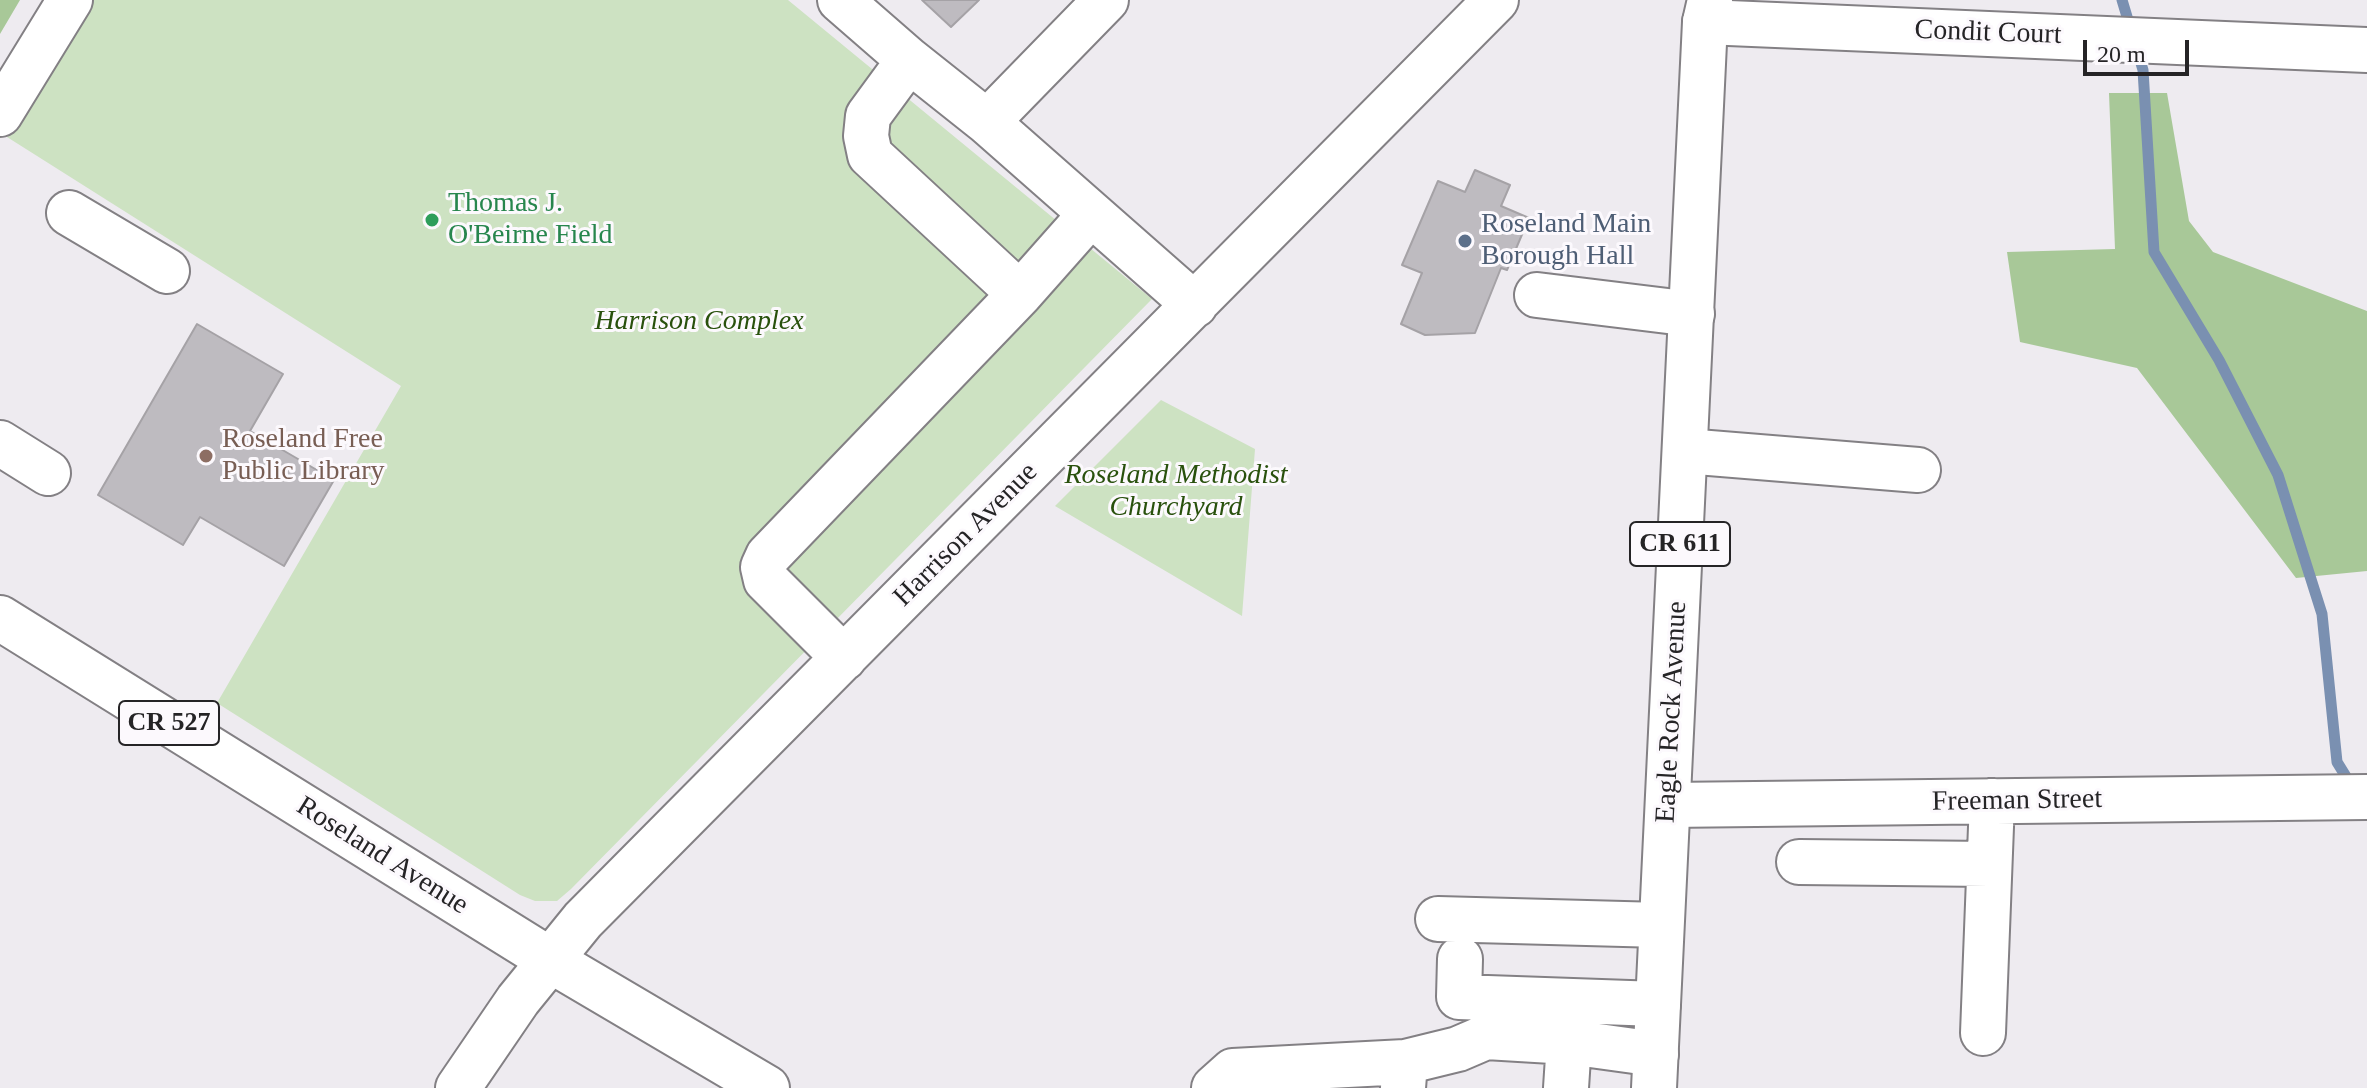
<!DOCTYPE html>
<html>
<head>
<meta charset="utf-8">
<style>
  body { margin:0 }
  #map { position:relative; width:2367px; height:1088px; overflow:hidden; background:#eeebf0; font-family:"Times New Roman",serif }
  canvas { display:block }
  .scale { position:absolute; left:2083px; top:40px; width:106px; height:36px; box-sizing:border-box; border:4px solid #252426; border-top:0; padding-left:10px; font-size:24px; line-height:28px; white-space:nowrap; color:#252426; -webkit-text-stroke:6px #fcf9fd; paint-order:stroke }
</style>
</head>
<body>
<div id="map">
<canvas width="2367" height="1088"></canvas>
<div class="scale">20 m</div>
</div>
<script>
const g = document.querySelector('canvas').getContext('2d');
g.lineJoin = 'round';
function fillPath(path, color) { g.fillStyle = color; g.fill(path, 'evenodd'); }
const shape = rows => new Path2D(rows.map(r => 'M' + r).join(''));
function strokePath(path, color, width, dash) { g.strokeStyle = color; g.lineWidth = width; g.lineCap = dash ? 'butt' : 'round'; g.setLineDash(dash || []); g.stroke(path); }
function label(font, color, halo, rows, align = 'center') {
  g.font = font + ' "Times New Roman",serif'; g.lineWidth = 6; g.setLineDash([]); g.textBaseline = 'middle'; g.strokeStyle = halo; g.fillStyle = color; for (const [text, x, y, turn = 0] of rows) {
    g.save(); g.translate(x, y); g.rotate((+turn || 0) * Math.PI / 180); g.textAlign = isNaN(turn) ? turn : align; if (halo) g.strokeText(text, 0, 0); g.fillText(text, 0, 0); g.restore();
  }
}
const green = shape([
  [90,0,788,0,1152,299,571,889,557,901,535,901,520,895,217,703,401,386,7,137],
  [1161,400,1255,449,1242,616,1055,506]
]);
const forest = shape([
  [0,0,20,0,0,34],
  [2109,93,2167,93,2189,221,2213,252,2367,311,2367,571,2296,578,2137,368,2020,342,2007,252,2115,249]
]);
const stream = shape([
  [2122,0,2131,30],
  [2137,50,2143,70,2154,252,2219,360,2278,475,2322,614,2337,762,2353,788]
]);
const building = shape([
  [922,0,979,0,951,27,922,0],
  [1475,170,1510,185,1501,206,1529,218,1507,270,1501,268,1475,333,1425,335,1401,324,1422,273,1402,265,1438,181,1465,192,1475,170],
  [197,324,283,374,250,431,334,480,284,566,200,517,183,545,98,495,197,324]
]);
const minor = shape([
  [840,0,909,60],
  [1705,22,2367,50],
  [0,114,70,0],
  [987,122,1106,0],
  [69,213,167,271],
  [1020,294,870,155,866,136,868,116,909,60,987,122,1195,305],
  [1537,295,1692,314],
  [0,443,48,473],
  [1685,451,1918,470],
  [844,658,766,580,763,567,768,556,1020,294,1090,215],
  [1668,805,2367,797],
  [1799,862,1989,864],
  [1438,919,1661,925],
  [1460,959,1459,997,1658,1004],
  [1983,1033,1992,801],
  [1569,1042,1656,1054],
  [458,1088,518,1000,583,920,1496,0],
  [1214,1088,1233,1071,1405,1062],
  [1403,1088,1405,1062,1458,1049,1486,1037,1569,1042,1566,1088]
]);
const major = shape([
  [0,618,550,960,767,1088],
  [1654,1088,1705,22,1710,0]
]);
const markers = [
  [432,220,8,"#2e9e5b"],
  [1465,241,8,"#5c6f8a"],
  [206,456,8,"#8d6e63"]
];
const shields = [
  [1680,544,100],
  [169,723,100]
];
const shieldNames = [
  ["CR 611",1680,544],
  ["CR 527",169,723]
];
const streetNames = [
  ["Condit Court",1988,33,2],
  ["Harrison Avenue",966,535,-45],
  ["Eagle Rock Avenue",1672,712,-87],
  ["Freeman Street",2017,801,-1],
  ["Roseland Avenue",382,856,32]
];
const leisureNames = [
  ["Thomas J.",448,204],
  ["O'Beirne Field",448,236]
];
const serviceNames = [
  ["Roseland Main",1481,225],
  ["Borough Hall",1481,257]
];
const parkNames = [
  ["Harrison Complex",699,322],
  ["Roseland Methodist",1176,476],
  ["Churchyard",1176,508]
];
const educationNames = [
  ["Roseland Free",222,440],
  ["Public Library",222,472]
];
fillPath(green, '#cde2c2');
fillPath(forest, '#a8c898');
strokePath(stream, '#7a90b1', 11);
fillPath(building, '#bebbc0');
strokePath(building, '#a5a2a6', 2);
strokePath(minor, '#838084', 48);
strokePath(major, '#838084', 48);
strokePath(minor, '#fff', 44);
strokePath(major, '#fff', 44);
for (const [x, y, r, color] of markers) { const dot = new Path2D(); dot.arc(x, y, r, 0, 2 * Math.PI); g.fillStyle = color; g.fill(dot); strokePath(dot, '#fcf9fd', 3); }
for (const [x, y, w] of shields) { const box = new Path2D(); box.roundRect(x - w / 2, y - 22, w, 44, 6); g.fillStyle = '#fcf9fd'; g.fill(box); strokePath(box, '#252426', 2); }
label('bold 26px', '#252426', null, shieldNames);
label('28px', '#252426', '#fcf9fd', streetNames);
label('28px', '#27864d', '#fcf9fd', leisureNames, 'left');
label('28px', '#4e5e75', '#fcf9fd', serviceNames, 'left');
label('italic 28px', '#29510d', '#fcf9fd', parkNames);
label('28px', '#785e54', '#fcf9fd', educationNames, 'left');
</script>
</body>
</html>
